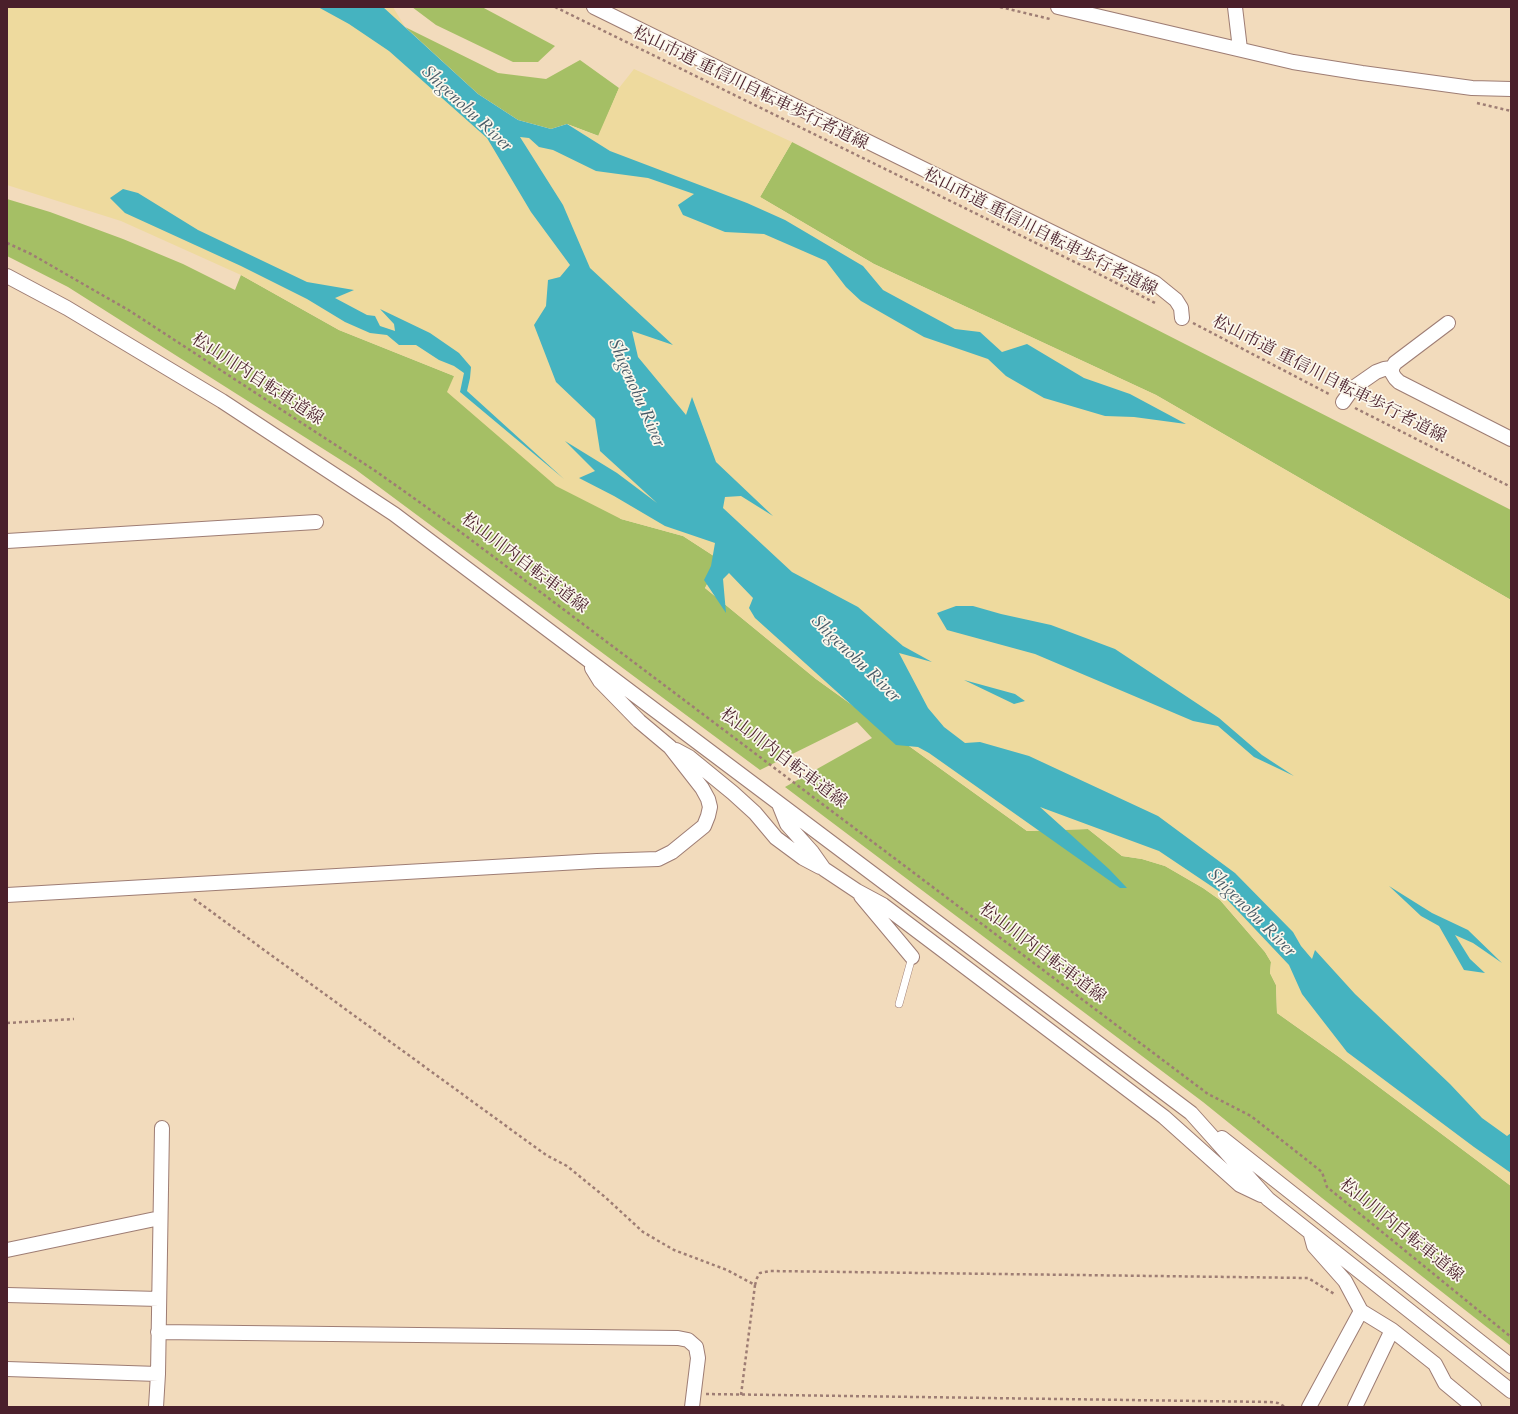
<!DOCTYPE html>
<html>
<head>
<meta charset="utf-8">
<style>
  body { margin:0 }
  #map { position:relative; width:1518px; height:1414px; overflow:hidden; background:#f2dbbc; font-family:Cardo,serif }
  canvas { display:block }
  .frame { position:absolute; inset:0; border:8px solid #4a1f2b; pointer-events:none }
</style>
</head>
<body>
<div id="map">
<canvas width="1518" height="1414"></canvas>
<div class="frame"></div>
</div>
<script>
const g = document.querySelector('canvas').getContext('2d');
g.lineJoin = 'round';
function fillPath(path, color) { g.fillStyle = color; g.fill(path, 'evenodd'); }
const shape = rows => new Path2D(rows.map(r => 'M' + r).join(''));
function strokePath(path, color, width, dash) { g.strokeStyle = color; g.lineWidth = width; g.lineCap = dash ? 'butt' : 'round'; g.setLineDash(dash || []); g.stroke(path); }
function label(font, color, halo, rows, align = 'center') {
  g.font = font + ' Cardo,"Noto Serif JP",serif'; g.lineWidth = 3.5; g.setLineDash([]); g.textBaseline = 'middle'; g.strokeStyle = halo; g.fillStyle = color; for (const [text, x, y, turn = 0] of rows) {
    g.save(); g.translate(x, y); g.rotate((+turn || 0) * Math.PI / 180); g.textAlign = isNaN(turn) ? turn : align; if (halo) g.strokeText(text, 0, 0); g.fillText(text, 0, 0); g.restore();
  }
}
const green = shape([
  [412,7,482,7,555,46,538,62,513,62,436,25],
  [405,27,498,73,546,79,580,60,619,88,599,136,567,124,551,129,518,120,478,94],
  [792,142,1075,288,1511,510,1511,600,1156,395,874,264,760,197],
  [7,199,50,212,123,239,183,264,235,290,241,275,339,330,454,376,621,519,683,536,720,560,705,588,816,679,1027,831,1088,829,1122,856,1142,859,1165,866,1203,888,1220,900,1265,952,1271,962,1270,973,1276,985,1277,1013,1339,1057,1511,1186,1511,1346,1322,1198,1203,1102,785,787,872,738,857,722,760,770,355,469,68,287,7,256]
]);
const sand = shape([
  [7,7,393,7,405,27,478,94,518,120,551,129,567,124,598,136,619,88,634,69,792,142,760,197,874,264,1156,395,1511,600,1511,1186,1339,1057,1277,1013,1276,985,1270,973,1271,962,1265,952,1220,900,1203,888,1165,866,1142,859,1122,856,1088,829,1027,831,816,679,705,588,720,560,683,536,621,519,556,486,447,392,454,376,339,330,241,275,121,221,7,185]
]);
const water = shape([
  [318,7,383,7,478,94,518,120,551,129,567,124,610,151,747,203,785,220,863,266,883,290,955,329,980,332,1002,352,1027,344,1084,378,1130,394,1186,424,1134,417,1105,416,1044,398,1006,376,988,359,924,337,861,301,846,287,826,261,764,234,725,232,683,215,678,205,694,194,648,178,596,171,553,150,539,147,529,138,520,137,563,205,590,268,673,345,632,331,638,357,686,415,692,397,716,462,773,516,741,496,725,497,723,508,792,572,858,607,903,646,932,662,899,653,928,708,944,727,965,743,980,742,1029,756,1158,816,1235,873,1293,932,1301,946,1312,959,1315,950,1355,994,1450,1084,1482,1118,1507,1136,1511,1133,1511,1173,1474,1147,1347,1052,1302,994,1289,965,1220,892,1159,851,1040,807,1109,869,1127,888,1120,888,929,753,918,747,896,745,755,618,749,608,753,598,729,573,723,579,726,613,704,580,711,566,715,543,665,526,614,496,579,478,595,471,565,441,617,473,657,503,600,451,595,419,556,382,534,325,546,306,548,280,560,277,570,265,531,212,487,138,389,51,349,24],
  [123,189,138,193,198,230,307,282,354,290,335,298,367,315,375,316,380,326,395,331,394,324,380,309,430,333,459,353,471,367,470,378,467,391,564,479,460,392,464,373,454,366,439,360,416,345,399,345,387,335,370,333,345,322,307,299,241,266,125,213,110,198],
  [956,606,973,606,1001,614,1051,625,1115,649,1219,718,1262,755,1294,776,1254,757,1218,726,1193,721,1035,654,947,630,937,613],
  [964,680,1015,694,1025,701,1014,704],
  [1389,886,1432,913,1468,930,1502,963,1473,943,1455,935,1470,959,1485,973,1464,970,1439,926,1421,916]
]);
const path = shape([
  [555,7,1089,269,1157,304],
  [1000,7,1050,19],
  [1477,103,1511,111],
  [7,243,31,254,130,311,377,472,446,521,1208,1094,1251,1116,1322,1172,1327,1187,1511,1337],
  [1193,323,1331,395],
  [1355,408,1511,487],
  [194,899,546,1155,567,1166,605,1197,643,1232,674,1250,727,1270,755,1285,757,1278,760,1273,770,1271,1308,1278,1336,1295],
  [7,1023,74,1019],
  [706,1394,1270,1402,1278,1403,1285,1407],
  [741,1395,755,1285]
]);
const lane = shape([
  [899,1004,912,957]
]);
const street = shape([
  [594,7,1139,275,1155,283,1176,300,1181,308,1182,318],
  [1058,7,1293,62,1362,73,1472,88,1511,89],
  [1235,7,1240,49],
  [7,276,67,308,222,401,394,514,1191,1113,1268,1199,1511,1391],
  [1392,368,1395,363,1448,323],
  [1343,402,1353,388,1376,372,1384,369,1392,368,1392,373,1395,378,1399,382,1511,439],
  [7,541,316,522],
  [676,750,689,757,733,793,755,813,776,838,803,858,820,867],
  [779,804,787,824,812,852,824,869,857,891,883,905,1164,1117,1240,1185,1261,1195],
  [7,895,597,861,658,859,672,852,704,826,708,816,710,807,708,799,702,788,670,747,639,721,600,681,592,668],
  [861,896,912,957],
  [1222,1138,1511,1366],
  [1311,1235,1314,1246,1345,1281,1361,1311,1392,1330,1435,1364,1445,1383,1474,1407],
  [7,1250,160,1218],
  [7,1295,159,1299],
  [158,1332,678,1338,688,1340,696,1347,698,1358,692,1407],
  [7,1369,158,1374],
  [156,1407,158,1374,162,1128],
  [1309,1407,1361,1311],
  [1355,1407,1392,1330]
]);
const streetNames = [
  ["松山市道 重信川自転車歩行者道線",750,89,26],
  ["松山市道 重信川自転車歩行者道線",1040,233,27],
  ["松山川内自転車道線",257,380,33],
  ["松山市道 重信川自転車歩行者道線",1329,380,27],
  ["松山川内自転車道線",524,564,37],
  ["松山川内自転車道線",783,759,37],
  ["松山川内自転車道線",1042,954,37],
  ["松山川内自転車道線",1401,1231,39]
];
const waterNames = [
  ["Shigenobu River",466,109,43],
  ["Shigenobu River",636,393,66],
  ["Shigenobu River",855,659,44],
  ["Shigenobu River",1251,913,45]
];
fillPath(green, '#a5bf65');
fillPath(sand, '#eeda9e');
fillPath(water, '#45b3c0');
strokePath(lane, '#9e7d74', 8);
strokePath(street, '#9e7d74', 16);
strokePath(path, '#9e7d74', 2.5, [3, 3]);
strokePath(lane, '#fff', 7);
strokePath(street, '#fff', 14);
label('17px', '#4a1f2b', '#fbf7ec', streetNames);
label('italic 18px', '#485a67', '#fbf7ec', waterNames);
</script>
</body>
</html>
